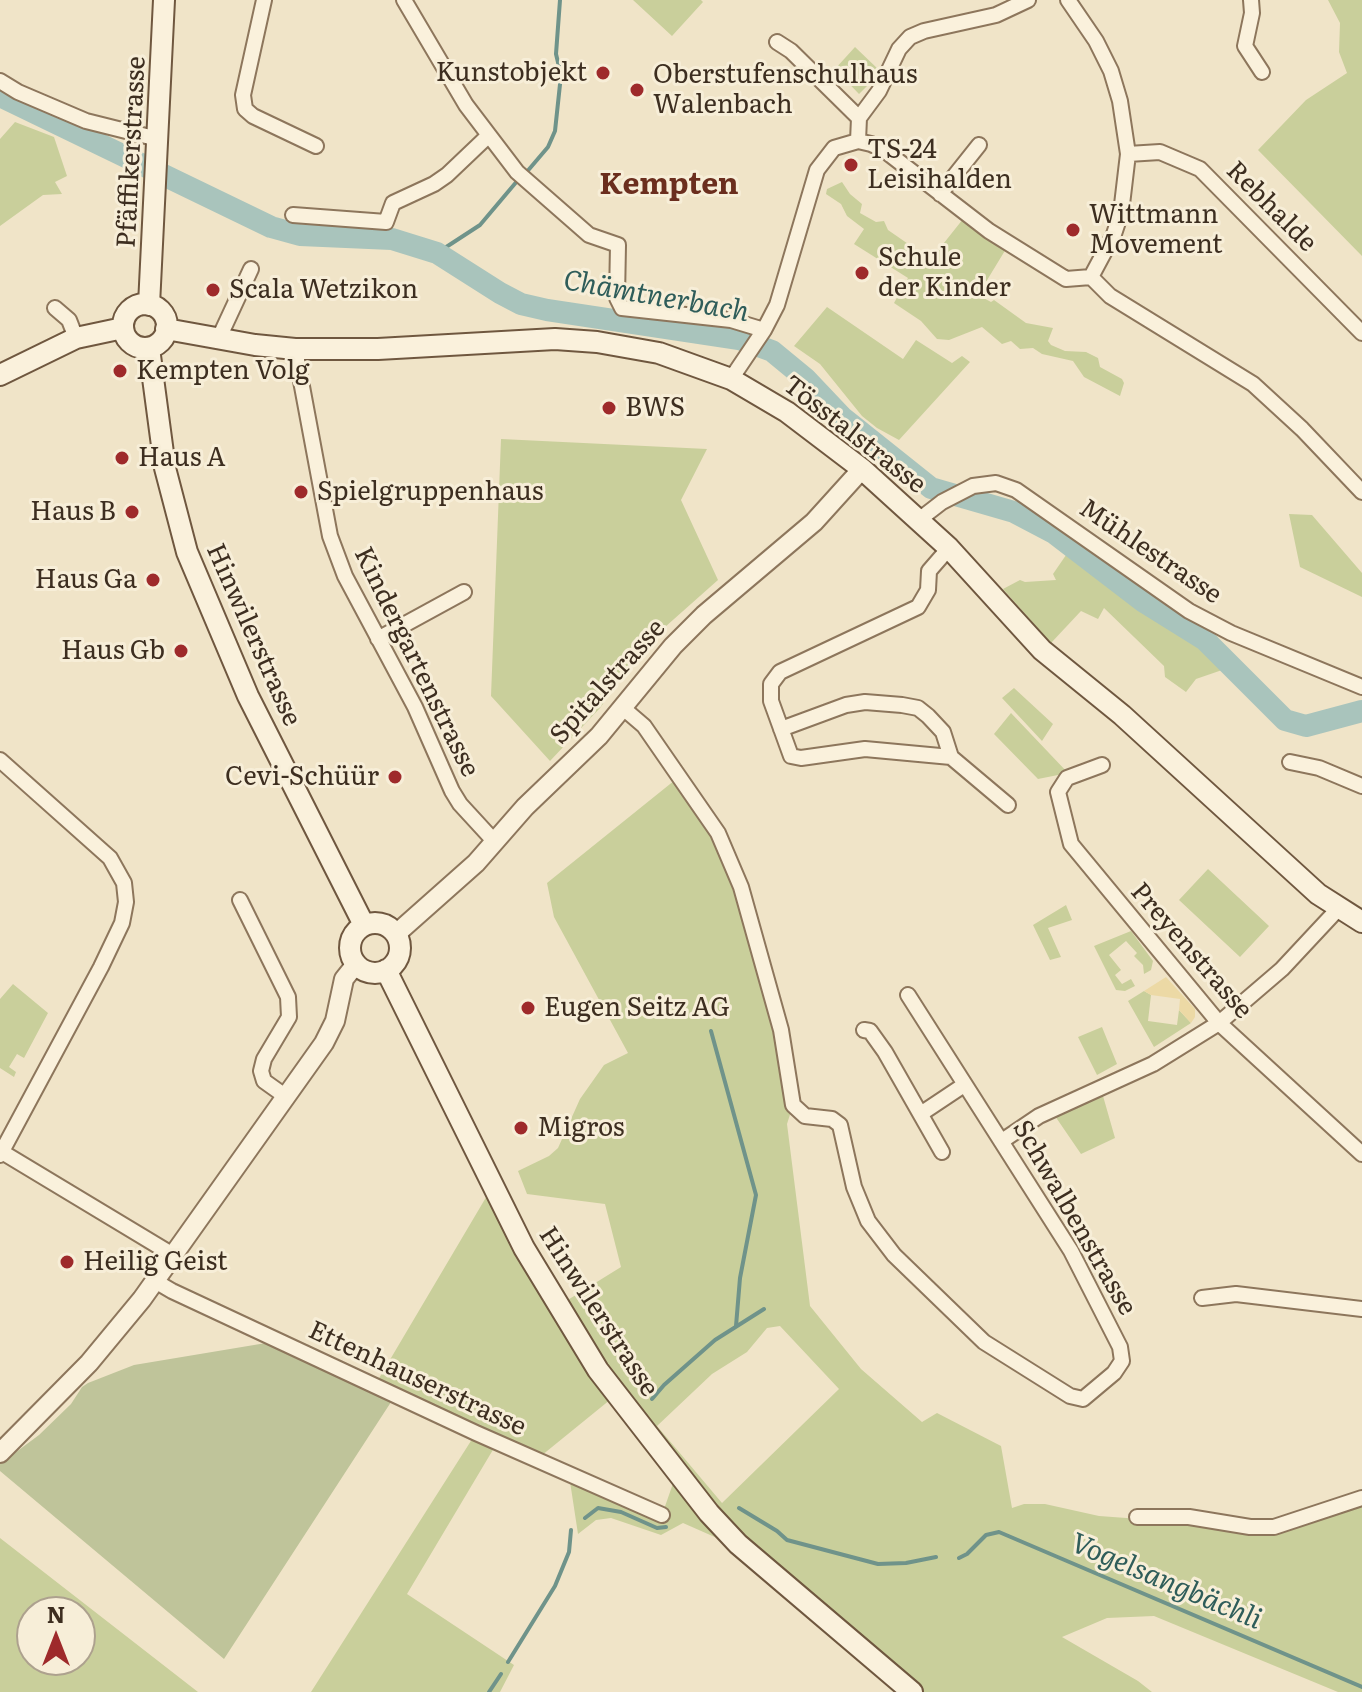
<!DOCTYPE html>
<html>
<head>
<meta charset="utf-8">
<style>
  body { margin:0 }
  #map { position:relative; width:1362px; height:1692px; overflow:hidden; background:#f0e4c8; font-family:Literata,serif }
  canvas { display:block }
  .north { position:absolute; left:16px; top:1596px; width:80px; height:80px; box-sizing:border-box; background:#f7eed8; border:2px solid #ada18e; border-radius:50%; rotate:0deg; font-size:22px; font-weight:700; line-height:32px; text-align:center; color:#3d2e20 }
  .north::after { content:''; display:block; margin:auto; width:28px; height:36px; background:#9e2a2b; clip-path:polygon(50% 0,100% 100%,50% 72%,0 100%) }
</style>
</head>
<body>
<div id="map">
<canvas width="1362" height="1692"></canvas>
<div class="north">N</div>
</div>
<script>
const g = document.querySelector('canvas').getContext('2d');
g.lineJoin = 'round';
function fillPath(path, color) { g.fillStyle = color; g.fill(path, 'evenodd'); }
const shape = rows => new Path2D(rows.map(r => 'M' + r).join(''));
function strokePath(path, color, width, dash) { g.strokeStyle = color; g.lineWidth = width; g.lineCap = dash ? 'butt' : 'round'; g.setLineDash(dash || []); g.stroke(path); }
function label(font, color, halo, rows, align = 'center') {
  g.font = font + ' Literata,serif'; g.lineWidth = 6; g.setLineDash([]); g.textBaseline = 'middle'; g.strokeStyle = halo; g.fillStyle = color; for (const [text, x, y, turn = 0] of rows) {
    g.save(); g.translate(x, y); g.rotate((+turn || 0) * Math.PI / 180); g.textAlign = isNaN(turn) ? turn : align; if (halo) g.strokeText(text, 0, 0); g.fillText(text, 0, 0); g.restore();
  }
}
const green = shape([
  [633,0,701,0,703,2,672,36],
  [1328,0,1362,0,1362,256,1258,150,1306,100,1347,73,1339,52,1340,23],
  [855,47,879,70,874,79,859,94,835,69],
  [15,122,54,137,67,176,55,182,62,194,43,195,0,226,0,139],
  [842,182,850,194,862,204,860,213,876,222,884,221,888,230,927,257,932,258,967,214,1009,244,978,295,991,302,994,300,1026,323,1053,328,1048,341,1051,345,1065,351,1086,352,1098,358,1100,367,1122,379,1124,383,1120,396,1084,377,1073,361,1042,354,1033,348,1020,349,1011,341,1002,344,982,327,949,340,937,339,921,321,894,303,908,278,854,244,864,229,847,216,841,204,826,194,827,189],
  [827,307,903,359,916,340,952,363,962,356,970,362,899,440,877,428,862,416,820,364,794,346],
  [501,439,707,449,681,500,718,580,647,643,600,708,550,761,491,696],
  [1289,514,1312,515,1362,573,1362,597,1300,567],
  [1075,542,1174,611,1218,637,1211,651,1225,669,1196,679,1186,692,1165,677,1164,666,1104,608,1098,619,1081,611,1051,643,1003,589,1020,580,1025,582,1056,580,1053,574],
  [1014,688,1053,724,1042,741,1002,698],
  [1011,713,1068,773,1038,779,994,734],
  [680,776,741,887,793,1105,787,1124,810,1306,861,1369,922,1422,937,1413,1001,1446,1012,1508,1024,1504,1045,1504,1099,1516,1250,1527,1362,1498,1362,1692,1338,1692,1154,1616,1107,1618,1062,1637,1138,1681,1152,1692,912,1692,738,1544,717,1538,683,1523,661,1535,611,1518,596,1520,578,1534,569,1475,662,1515,677,1472,616,1395,536,1460,497,1443,407,1594,514,1665,500,1692,311,1692,476,1433,375,1385,488,1194,558,1306,621,1267,605,1204,527,1194,518,1171,549,1156,558,1148,580,1099,604,1065,628,1053,554,917,547,883],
  [780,1326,839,1389,722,1503,657,1426,712,1374,747,1352,767,1328],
  [1208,869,1269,926,1240,957,1179,900],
  [1066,905,1072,920,1048,928,1061,957,1050,960,1033,925],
  [1131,931,1153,961,1151,970,1144,974,1143,965,1134,956,1137,953,1126,941,1109,955,1121,970,1115,975,1122,984,1131,979,1135,986,1125,991,1116,990,1094,946],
  [13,984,48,1013,24,1058,17,1054,9,1067,16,1072,14,1077,0,1068,0,999],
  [1144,991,1151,995,1148,1021,1177,1025,1179,1010,1191,1023,1154,1047,1128,1001],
  [1102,1027,1117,1064,1097,1075,1078,1037],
  [1103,1096,1115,1138,1081,1154,1055,1116],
  [0,1538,198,1692,0,1692],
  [80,1612,80,1660,32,1660,32,1612]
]);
const sand = shape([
  [1166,977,1195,1009,1195,1017,1191,1023,1179,1010,1180,999,1151,995,1144,991]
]);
const cemetery = shape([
  [272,1342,393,1399,224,1659,0,1471,0,1464,39,1435,71,1404,82,1387,88,1383,134,1365]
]);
const stream = shape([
  [525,174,548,147,555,131,561,75,556,54,560,0],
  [437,253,480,225,518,180],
  [711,1031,756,1195,740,1278,736,1326],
  [652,1399,664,1385,715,1340,764,1309],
  [739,1508,777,1531,787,1540,878,1564,906,1563,936,1557],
  [585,1518,598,1508,621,1512,657,1528,666,1527],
  [959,1558,967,1554,986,1535,999,1532,1362,1687],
  [508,1662,555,1586,569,1552,571,1530],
  [489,1692,501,1674]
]);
const river = shape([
  [0,96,271,227,300,235,392,239,437,253,500,293,521,304,547,310,739,339,772,351,806,379,842,417,931,488,1014,512,1054,533,1144,602,1205,640,1285,720,1306,726,1362,711]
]);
const minor = shape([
  [264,0,243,95,245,109,253,116,316,146],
  [404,0,466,105,517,172,589,235,618,245,617,298,622,308,731,320,764,330],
  [1251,0,1252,13,1245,46,1262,72],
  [777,42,791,51,859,118],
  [0,81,18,92,86,121,158,139],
  [858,141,871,144,884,150,989,231,1066,279,1091,277,1114,234,1121,213,1128,154,1120,101,1111,71,1096,41,1068,0],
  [1128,154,1160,152,1200,169,1362,333],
  [940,194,979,145],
  [293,215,386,222,393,203,434,184,447,175,488,136],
  [1091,277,1110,296,1253,384,1302,429,1362,492],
  [55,308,69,320,76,338],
  [219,338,251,269],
  [295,349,330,536,345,576,415,707,452,791,460,804,494,841],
  [731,379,764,330,777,305,817,170,834,148,858,141,859,118,879,91,899,49,910,37,924,31,996,15,1028,0],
  [920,519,942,502,973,486,996,483,1016,490,1189,611,1231,633,1362,687],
  [949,548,929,571,928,590,918,607,780,672,771,684,771,701,791,756,801,758,865,749,951,757,1008,805],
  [378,639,464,592],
  [623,708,644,726,718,833,741,887,781,1030,793,1105,805,1116,832,1119,840,1125,854,1187,868,1221,894,1255,984,1342,1070,1396,1083,1399,1114,1373,1122,1361,1120,1347,1071,1251,908,995],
  [781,729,846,705,865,702,902,705,918,708,928,716,943,732,951,757],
  [0,760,110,858,124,883,126,902,122,923,101,967,0,1155],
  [1290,762,1319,768,1362,786],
  [1102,765,1067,778,1058,792,1071,844,1219,1023,1362,1154],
  [240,900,288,997,289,1017,264,1059,261,1071,264,1081,285,1096],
  [864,1030,870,1031,885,1052,942,1152],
  [922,1113,964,1085],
  [1002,1141,1039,1116,1153,1064,1219,1023,1282,969,1338,909],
  [2,1152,173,1255],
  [155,1281,172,1291,476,1433,662,1515],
  [1202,1298,1236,1294,1362,1309],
  [1137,1517,1189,1517,1250,1527,1274,1527,1362,1498]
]);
const tertiary = shape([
  [396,934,476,863,525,807,599,736,673,646,704,615,814,522,862,469],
  [0,1453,89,1363,142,1299,324,1043,335,1021,344,979,356,964]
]);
const secondary = shape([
  '123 326a22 22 0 1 1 44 0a22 22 0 1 1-44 0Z',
  [149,305,164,0],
  [166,329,255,345,295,349,378,349,555,339,597,342,659,353,731,379,787,412,862,469,949,548,1042,650,1122,715,1318,894,1362,922],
  [149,348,165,468,187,552,248,696,364,925],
  [0,375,76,338,123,328],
  '350 948a25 25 0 1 1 50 0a25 25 0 1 1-50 0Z',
  [386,970,524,1248,598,1370,709,1513,738,1544,912,1692]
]);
const markers = [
  [603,73,8,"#9e2a2b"],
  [637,90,8,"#9e2a2b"],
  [851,165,8,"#9e2a2b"],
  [1073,230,8,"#9e2a2b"],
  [862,273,8,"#9e2a2b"],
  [213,290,8,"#9e2a2b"],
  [120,371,8,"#9e2a2b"],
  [609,408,8,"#9e2a2b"],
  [122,458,8,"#9e2a2b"],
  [301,492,8,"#9e2a2b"],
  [132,512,8,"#9e2a2b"],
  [153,580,8,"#9e2a2b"],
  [181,651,8,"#9e2a2b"],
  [395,777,8,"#9e2a2b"],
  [528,1008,8,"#9e2a2b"],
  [521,1128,8,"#9e2a2b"],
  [67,1262,8,"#9e2a2b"]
];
const poiNames = [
  ["Kunstobjekt",587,73,"right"],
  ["Oberstufenschulhaus",653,75],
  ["Walenbach",653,105],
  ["TS-24",867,150],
  ["Leisihalden",867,180],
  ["Wittmann",1089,215],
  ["Movement",1089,245],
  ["Schule",878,258],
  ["der Kinder",878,288],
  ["Scala Wetzikon",229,290],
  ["Kempten Volg",136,371],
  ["BWS",625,408],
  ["Haus A",138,458],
  ["Spielgruppenhaus",317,492],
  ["Haus B",116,512,"right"],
  ["Haus Ga",137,580,"right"],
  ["Haus Gb",165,651,"right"],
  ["Cevi-Schüür",379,777,"right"],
  ["Eugen Seitz AG",544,1008],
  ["Migros",537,1128],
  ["Heilig Geist",83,1262]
];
const streetNames = [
  ["Pfäffikerstrasse",132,152,-87],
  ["Rebhalde",1271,207,45],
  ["Tösstalstrasse",854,435,38],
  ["Mühlestrasse",1150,552,34],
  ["Hinwilerstrasse",253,635,66],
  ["Kindergartenstrasse",416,662,64],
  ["Spitalstrasse",608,682,-48],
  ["Preyenstrasse",1191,951,49],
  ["Schwalbenstrasse",1074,1218,60],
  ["Hinwilerstrasse",598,1312,57],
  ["Ettenhauserstrasse",417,1379,25]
];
const waterNames = [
  ["Chämtnerbach",656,297,10],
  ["Vogelsangbächli",1166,1582,23]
];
const quarterNames = [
  ["Kempten",669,185]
];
fillPath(green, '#c9cf9b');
fillPath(sand, '#ecd9a5');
fillPath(cemetery, '#bfc49a');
strokePath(stream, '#6f938a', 4);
strokePath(river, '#a9c4bc', 22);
strokePath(minor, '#8d765c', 18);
strokePath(tertiary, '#8d765c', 22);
strokePath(secondary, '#6f573f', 24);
strokePath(minor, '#faf1dc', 14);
strokePath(tertiary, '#faf1dc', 18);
strokePath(secondary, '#faf1dc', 20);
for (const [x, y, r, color] of markers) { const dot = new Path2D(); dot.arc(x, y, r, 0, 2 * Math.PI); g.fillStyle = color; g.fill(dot); strokePath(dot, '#f7eed8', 3); }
label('26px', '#3d2e20', '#f7eed8', poiNames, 'left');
label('26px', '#3d2e20', '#f7eed8', streetNames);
label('italic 28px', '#2f5d5a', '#f7eed8', waterNames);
label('bold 30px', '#6b2e1e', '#f7eed8', quarterNames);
</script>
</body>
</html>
